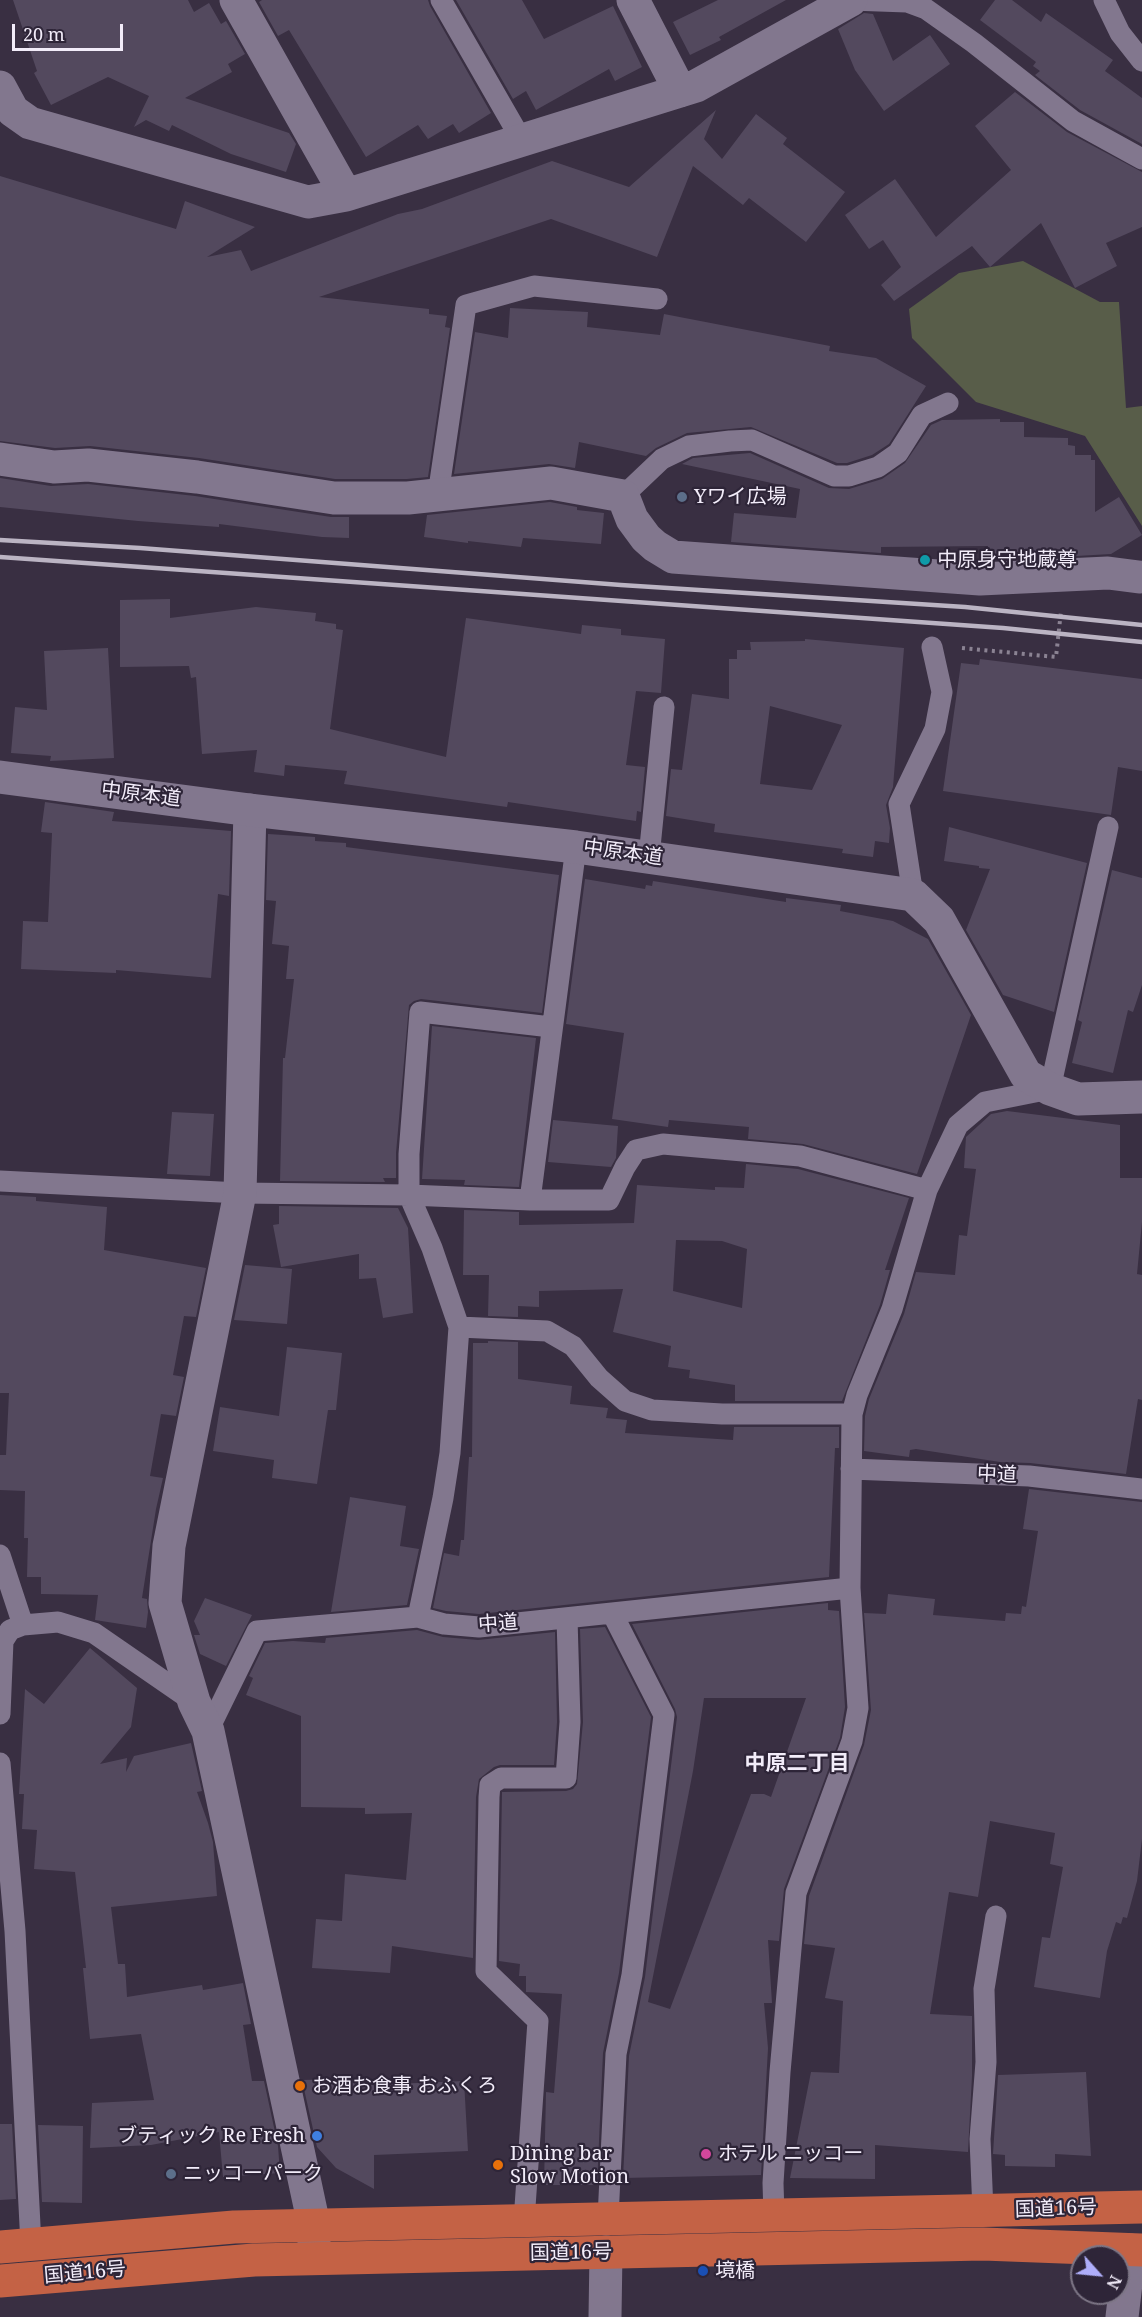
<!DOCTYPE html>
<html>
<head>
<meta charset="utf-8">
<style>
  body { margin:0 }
  #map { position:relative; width:1142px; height:2317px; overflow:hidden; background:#392f42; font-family:"Noto Serif",serif }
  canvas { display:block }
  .north { position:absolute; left:1070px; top:2245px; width:60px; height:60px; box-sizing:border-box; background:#2e2538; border:2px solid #7c7585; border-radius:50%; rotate:117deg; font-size:16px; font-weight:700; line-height:24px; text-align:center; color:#f2ecf9 }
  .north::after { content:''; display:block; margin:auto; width:21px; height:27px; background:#afaefa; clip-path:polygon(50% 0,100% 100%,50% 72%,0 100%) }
  .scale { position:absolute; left:12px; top:24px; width:111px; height:27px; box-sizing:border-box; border:3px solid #f2ecf9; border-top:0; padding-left:8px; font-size:18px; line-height:21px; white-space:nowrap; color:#f2ecf9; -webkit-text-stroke:4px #2e2538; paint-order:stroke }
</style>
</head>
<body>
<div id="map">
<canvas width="1142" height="2317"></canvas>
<div class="north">N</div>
<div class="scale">20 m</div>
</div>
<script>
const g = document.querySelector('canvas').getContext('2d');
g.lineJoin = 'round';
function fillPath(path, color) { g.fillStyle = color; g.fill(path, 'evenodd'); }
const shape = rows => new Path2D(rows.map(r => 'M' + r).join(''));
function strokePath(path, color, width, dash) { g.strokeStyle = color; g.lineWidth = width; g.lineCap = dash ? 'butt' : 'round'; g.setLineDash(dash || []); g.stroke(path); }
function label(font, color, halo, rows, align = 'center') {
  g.font = font + ' "Noto Serif","Noto Sans JP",serif'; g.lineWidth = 4.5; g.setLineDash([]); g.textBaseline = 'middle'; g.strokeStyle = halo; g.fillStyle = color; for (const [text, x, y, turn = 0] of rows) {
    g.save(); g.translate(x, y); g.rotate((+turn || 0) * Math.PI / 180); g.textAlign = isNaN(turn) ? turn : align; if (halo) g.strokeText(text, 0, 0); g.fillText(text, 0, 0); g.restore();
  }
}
const green = shape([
  [1023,261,1100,302,1119,302,1126,408,1142,406,1142,526,1085,436,976,402,912,338,909,309,959,273]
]);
const building = shape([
  [13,0,188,0,194,12,209,3,221,24,226,21,245,54,228,64,232,72,185,98,289,133,296,144,286,172,231,154,172,125,169,131,146,120,134,127,149,96,108,77,51,105,34,73,37,71],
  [262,0,428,0,430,6,491,113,459,133,453,124,428,139,418,125,366,157,289,30,278,36,259,2],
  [456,0,522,0,544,39,613,6,642,67,615,81,609,69,536,110,526,91,513,99],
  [718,0,786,0,719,37,721,40,690,55,673,22],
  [995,0,1012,0,1041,22,1046,13,1113,60,1105,71,1142,98,1142,144,1080,110,1035,75,1040,71,1033,66,1036,62,980,20],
  [864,13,873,14,893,61,930,35,950,64,884,111,855,70,838,29],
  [1015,92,1067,132,1142,172,1142,227,1106,243,1117,266,1075,288,1041,223,990,267,972,246,894,301,881,285,901,267,883,240,869,249,845,215,895,179,936,237,1011,170,975,126],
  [716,110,704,139,722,159,756,114,787,138,783,144,845,192,806,242,749,198,743,205,693,166,657,257,551,219,319,297,429,309,429,314,447,316,445,327,450,328,428,477,407,479,335,479,199,458,90,446,55,448,0,441,0,176,176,229,185,201,255,227,207,257,241,250,251,271,398,214,422,209,552,161,629,187],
  [510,308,588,312,587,327,660,335,664,314,830,346,829,351,876,358,926,386,889,444,872,455,847,463,837,463,751,427,687,433,656,448,646,456,579,442,575,468,549,464,454,474,475,332,508,338],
  [1000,419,1000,422,1024,422,1024,437,1068,438,1068,445,1075,446,1075,455,1091,455,1091,460,1095,460,1095,512,1119,497,1142,535,1111,554,1059,557,1059,553,988,555,988,546,881,547,881,553,731,542,734,513,796,518,800,489,682,464,693,458,750,453,829,488,849,489,882,479,905,463,931,425,942,420],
  [0,478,51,486,88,484,195,496,331,517,349,517,349,538,322,537,219,524,219,527,138,521,0,507],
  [550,502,577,507,577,510,604,513,601,544,523,538,521,547,468,541,468,543,424,537,427,515],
  [170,599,170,618,256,607,316,613,315,621,336,624,336,629,343,630,330,729,446,757,466,618,581,634,582,625,621,629,621,635,665,639,661,693,636,691,626,765,645,767,641,812,637,811,636,821,508,802,507,807,344,784,347,771,285,765,284,776,254,772,257,750,202,754,196,677,191,678,189,666,120,667,120,600],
  [805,639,904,648,893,787,886,805,890,828,889,843,875,841,873,857,842,853,843,849,714,832,715,824,666,816,671,769,682,770,692,694,729,699,729,659,737,659,737,650,751,650,750,642,805,641],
  [770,706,842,725,812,790,760,784],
  [108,648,114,758,50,761,51,756,11,753,15,707,47,710,44,651],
  [980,659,1142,679,1142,771,1118,767,1111,815,943,791,961,663,979,665],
  [45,802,114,812,112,821,231,831,229,896,218,894,211,978,116,970,116,973,21,969,23,921,48,922,52,833,41,832],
  [949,827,1087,863,1054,1012,1003,995,966,930,990,869,979,868,979,866,944,861],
  [268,834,315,837,315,841,346,843,346,847,559,875,542,1013,421,999,414,1001,409,1005,396,1153,396,1178,383,1178,385,1182,280,1181,283,1058,285,1058,294,979,286,979,289,946,272,944,276,901,266,900],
  [1112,870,1142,878,1142,985,1133,1012,1128,1010,1113,1073,1072,1063,1082,1022,1078,1020],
  [585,879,645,889,646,885,652,886,653,881,786,902,786,898,841,905,840,911,893,921,928,939,971,1015,917,1174,803,1144,748,1139,749,1127,669,1120,668,1127,612,1119,624,1033,566,1024],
  [432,1026,536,1038,519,1187,464,1185,465,1180,422,1179],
  [1007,1111,1120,1125,1120,1178,1142,1178,1142,1222,1137,1274,1142,1275,1142,1400,1138,1399,1126,1474,1030,1463,1000,1462,916,1449,910,1450,909,1457,864,1451,865,1416,869,1399,904,1314,916,1272,955,1275,959,1235,967,1236,976,1169,964,1168,966,1137,991,1114],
  [172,1112,214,1114,210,1176,167,1174],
  [553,1120,618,1126,616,1158,611,1167,548,1162],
  [746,1164,798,1169,909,1198,885,1270,890,1270,880,1305,842,1401,735,1401,735,1385,689,1378,690,1370,668,1367,671,1346,613,1332,623,1289,539,1291,539,1307,518,1306,518,1317,488,1316,489,1275,463,1275,464,1210,519,1212,519,1225,634,1223,637,1185,715,1190,715,1187,744,1188],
  [676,1240,722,1241,747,1249,742,1308,673,1291],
  [0,1195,36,1197,36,1201,107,1207,104,1250,206,1268,196,1317,184,1316,173,1375,184,1377,176,1416,161,1414,150,1476,163,1478,156,1509,142,1598,147,1599,148,1612,146,1628,95,1620,98,1595,41,1594,41,1577,27,1577,28,1538,24,1538,25,1491,0,1490,0,1455,6,1455,9,1393,0,1393],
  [279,1206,398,1208,408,1228,413,1313,383,1318,376,1278,359,1279,359,1254,281,1267,273,1225,279,1224],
  [245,1265,292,1269,287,1324,234,1320],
  [488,1341,518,1342,518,1379,572,1386,570,1404,608,1408,606,1418,627,1420,625,1433,733,1440,734,1427,839,1427,839,1448,835,1448,829,1577,479,1614,446,1611,433,1608,444,1553,459,1556,461,1540,464,1540,469,1457,472,1457,473,1343,488,1343],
  [287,1347,342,1353,336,1410,328,1410,317,1484,272,1478,274,1460,213,1451,220,1407,279,1416],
  [1029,1489,1142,1502,1142,1839,1137,1881,1127,1918,1123,1917,1121,1924,1116,1922,1107,1951,1100,1998,1034,1987,1042,1937,1050,1938,1063,1867,1050,1864,1055,1833,990,1821,978,1897,949,1892,930,2014,972,2016,972,2076,968,2152,875,2145,875,2179,790,2178,811,2072,839,2073,843,2001,825,1998,835,1948,804,1944,809,1896,864,1745,871,1710,864,1613,886,1614,888,1594,935,1599,933,1615,1005,1621,1006,1613,1021,1614,1022,1606,1026,1607,1038,1531,1023,1529],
  [350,1497,406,1506,400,1546,419,1549,407,1605,331,1612],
  [205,1598,252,1615,226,1666,200,1654,194,1635,200,1635,194,1621],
  [828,1603,828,1610,839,1611,845,1707,840,1738,784,1889,779,1941,768,1940,772,2003,764,2003,768,2048,761,2175,623,2178,629,2056,645,1977,677,1717,675,1709,632,1624],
  [704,1698,806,1698,771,1797,764,1794,751,1794,670,2009,648,2002,693,1771],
  [605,1627,651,1717,619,1973,603,2053,597,2185,544,2185,546,2092,554,2093,562,1994,526,1992,526,1976,519,1976,520,1964,499,1961,502,1792,566,1791,573,1789,577,1784,583,1722,580,1629],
  [417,1630,443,1637,478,1640,555,1632,557,1722,554,1765,500,1765,494,1767,479,1779,476,1797,473,1958,392,1946,390,1973,312,1968,316,1919,342,1921,345,1874,406,1880,412,1813,365,1814,365,1808,301,1807,301,1716,246,1695,253,1678,249,1676,265,1643,293,1641,325,1643,326,1638],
  [90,1648,137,1688,131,1727,100,1764,127,1758,126,1772,134,1756,191,1743,202,1791,197,1792,208,1823,213,1842,217,1896,111,1907,118,1964,125,1964,127,1997,202,1985,203,1990,243,1983,251,2024,243,2025,252,2081,264,2081,278,2146,280,2173,223,2177,219,2132,151,2145,90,2148,92,2103,154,2100,141,2034,90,2039,83,1968,86,1968,75,1872,34,1869,37,1830,22,1829,24,1794,19,1794,25,1689,44,1704],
  [1086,2072,1091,2156,1055,2154,1055,2167,1005,2166,1005,2155,993,2154,998,2075],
  [371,2078,371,2085,464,2081,468,2151,374,2155,374,2189,336,2168,317,2147,302,2080],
  [0,2124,12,2124,16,2199,0,2200],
  [38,2125,83,2126,82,2203,42,2202]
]);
const path = shape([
  [962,648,1056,657,1061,611]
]);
const service = shape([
  [441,0,521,139],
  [851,0,907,2,926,9,974,43,1073,121,1142,159],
  [1104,0,1120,33,1142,61],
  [438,495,466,305,534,286,657,299],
  [623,496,662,459,689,446,730,441,752,440,834,476,849,476,878,467,898,453,922,415,948,403],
  [649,857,664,707],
  [913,895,899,804,935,729,942,692,932,647],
  [0,1181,240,1193,409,1195,530,1200,609,1200,625,1167,636,1150,663,1144,800,1156,927,1190],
  [530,1200,576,847],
  [459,1327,547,1331,573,1346,599,1378,625,1401,652,1410,722,1414,852,1414],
  [851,1469,1029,1476,1142,1489],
  [0,1555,23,1625],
  [418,1617,443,1498,450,1453,459,1327,432,1248,409,1195,409,1154,420,1012,551,1027],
  [0,1714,3,1641,10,1630,23,1625,58,1622,94,1633,194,1702],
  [208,1731,257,1631,418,1617,444,1624,479,1627,850,1588],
  [0,1763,15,1931,31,2245],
  [983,2211,980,2139,986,2062,984,1989,996,1916],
  [774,2215,773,2183,780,2072,796,1893,852,1741,858,1708,850,1588,852,1414,857,1395,892,1309,927,1190,958,1125,985,1102,1050,1089,1108,827],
  [608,2218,616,2054,632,1975,664,1715,612,1613],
  [524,2221,538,2021,486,1971,489,1797,490,1785,501,1778,566,1778,570,1722,567,1618]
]);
const minor = shape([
  [236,0,346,195],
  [633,0,680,91],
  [0,87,13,111,30,123,308,202,346,195,696,86,851,0],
  [0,459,54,467,88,465,197,477,334,498,408,498,551,483,623,496,632,519,646,538,655,546,673,557,980,579,1108,573,1139,577],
  [250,810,240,1193,169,1546,165,1603,194,1702,208,1731,314,2225,314,2254],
  [605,2317,606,2252]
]);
const tertiary = shape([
  [0,777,250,810,576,847,913,895,939,920,1026,1075,1050,1089,1078,1099,1142,1097],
  [1122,2317,1130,2250]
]);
const trunk = shape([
  [0,2247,234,2227,1142,2207],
  [0,2281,254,2260,983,2244,1142,2250]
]);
const rail = shape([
  [0,540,140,548,621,585,965,607,1142,625],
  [0,557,1003,628,1142,642]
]);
const markers = [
  [682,497,6,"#5c6f8a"],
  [925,560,6,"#0f9aa8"],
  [300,2086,6,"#e8710a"],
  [317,2136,6,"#3f7fe0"],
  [706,2154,6,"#d1479c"],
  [498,2165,6,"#e8710a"],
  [171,2174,6,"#5c6f8a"],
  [703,2271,6,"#1a4fb4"]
];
const poiNames = [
  ["Yワイ広場",694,497],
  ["中原身守地蔵尊",937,560],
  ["お酒お食事 おふくろ",312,2086],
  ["ブティック Re Fresh",305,2136,"right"],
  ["Dining bar",510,2154],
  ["Slow Motion",510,2177],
  ["ホテル ニッコー",718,2154],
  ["ニッコーパーク",183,2174],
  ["境橋",715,2271]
];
const streetNames = [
  ["中原本道",141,795,7],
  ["中原本道",623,853,8],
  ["中道",997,1475,2],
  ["中道",498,1624,-4],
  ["国道16号",1056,2209,-2],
  ["国道16号",571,2253,-1],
  ["国道16号",85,2273,-5]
];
const neighbourhoodNames = [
  ["中原二丁目",797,1764]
];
fillPath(green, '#585d49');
fillPath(building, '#53495e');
strokePath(path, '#8b8393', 4, [3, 4.5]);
strokePath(service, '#82778e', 21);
strokePath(minor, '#82778e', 33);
strokePath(tertiary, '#82778e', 33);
strokePath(trunk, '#c46245', 33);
strokePath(rail, '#bbb4c3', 4.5);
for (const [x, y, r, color] of markers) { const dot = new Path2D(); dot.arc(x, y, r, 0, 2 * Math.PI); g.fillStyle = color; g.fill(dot); strokePath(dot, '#2e2538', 2); }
label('20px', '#f2ecf9', '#2e2538', poiNames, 'left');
label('20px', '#f2ecf9', '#2e2538', streetNames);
label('bold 21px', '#f2ecf9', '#2e2538', neighbourhoodNames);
</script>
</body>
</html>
